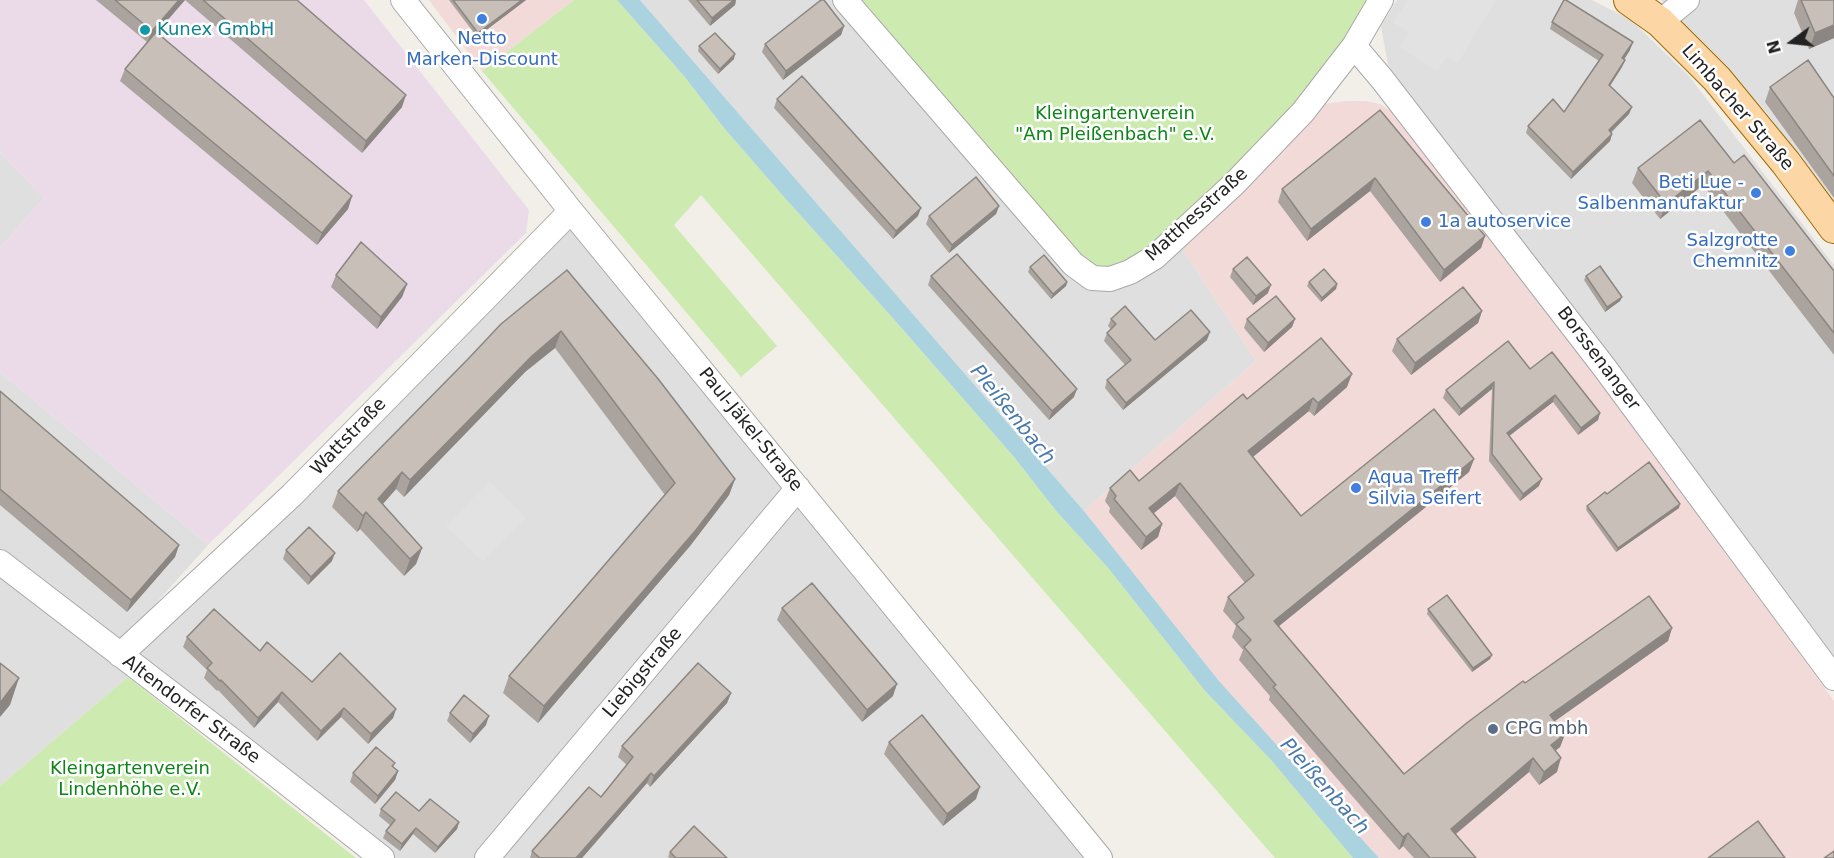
<!DOCTYPE html>
<html>
<head>
<meta charset="utf-8">
<style>
  body { margin:0 }
  #map { position:relative; width:1834px; height:858px; overflow:hidden; background:#f2efe9; font-family:"DejaVu Sans",sans-serif }
  canvas { display:block }
  .north { position:absolute; left:1762px; top:12px; width:60px; height:60px; -webkit-text-stroke:4px #fff; paint-order:stroke; rotate:255deg; font-size:16px; font-weight:700; line-height:24px; text-align:center; color:#222 }
  .north::after { content:''; display:block; margin:auto; width:21px; height:27px; background:#222; clip-path:polygon(50% 0,100% 100%,50% 72%,0 100%) }
</style>
</head>
<body>
<div id="map">
<canvas width="1834" height="858"></canvas>
<div class="north">N</div>
</div>
<script>
const g = document.querySelector('canvas').getContext('2d');
g.lineJoin = 'round';
function fillPath(path, color) { g.fillStyle = color; g.fill(path, 'evenodd'); }
const shape = rows => new Path2D(rows.map(r => 'M' + r).join(''));
function strokePath(path, color, width, dash) { g.strokeStyle = color; g.lineWidth = width; g.lineCap = dash ? 'butt' : 'round'; g.setLineDash(dash || []); g.stroke(path); }
function label(font, color, halo, rows, align = 'center') {
  g.font = font + ' "DejaVu Sans",sans-serif'; g.lineWidth = 5; g.setLineDash([]); g.textBaseline = 'middle'; g.strokeStyle = halo; g.fillStyle = color; for (const [text, x, y, turn = 0] of rows) {
    g.save(); g.translate(x, y); g.rotate((+turn || 0) * Math.PI / 180); g.textAlign = isNaN(turn) ? turn : align; if (halo) g.strokeText(text, 0, 0); g.fillText(text, 0, 0); g.restore();
  }
}
const residential = shape([
  [640,0,845,0,1176,239,1256,361,1084,511],
  [1397,0,1592,0,1631,20,1688,75,1834,265,1834,659,1388,65,1381,26],
  [1661,0,1834,0,1834,206,1767,113],
  [0,152,44,198,0,248],
  [573,225,1095,858,392,858,139,654,292,495],
  [0,372,208,545,110,655,128,677,0,786]
]);
const commercial = shape([
  [429,0,574,0,482,71],
  [1346,101,1366,101,1380,104,1396,114,1558,322,1834,701,1834,858,1379,858,1219,681,1084,511,1256,361,1176,239,1303,112,1325,104]
]);
const industrial = shape([
  [0,0,364,0,529,210,526,233,208,545,0,372,0,248,44,198,0,152]
]);
const grass = shape([
  [574,0,617,0,684,76,724,128,784,197,898,324,1014,457,1057,512,1109,569,1205,691,1271,760,1353,858,1275,858,701,195,674,225,777,346,741,377,482,71],
  [845,0,1371,0,1354,46,1176,239,1092,278],
  [128,677,356,858,0,858,0,786]
]);
const parking = shape([
  [1408,0,1496,0,1458,63,1447,57,1437,71,1399,47,1408,32,1393,22],
  [489,481,526,518,483,562,446,526]
]);
const water = shape([
  [617,0,640,0,1084,511,1219,681,1379,858,1353,858,1271,760,1205,691,1109,569,1057,512,1014,457,898,324,784,197,724,128,684,76]
]);
const minor = shape([
  [403,0,571,211,1100,858],
  [845,0,1073,264,1092,278,1110,279,1130,272,1155,257,1234,184,1303,112,1354,46,1381,0],
  [1660,22,1687,0],
  [1354,46,1382,79,1604,367,1834,678],
  [0,562,246,751,382,858],
  [120,655,292,495,571,211],
  [487,858,798,488]
]);
const major = shape([
  [1629,0,1660,22,1717,79,1786,163,1834,228]
]);
const wall = shape([
  [96,0,297,0,402,107,362,153,185,0,157,33,352,196,348,209,317,245,120,81,125,69,147,42],
  [449,0,526,0,477,37],
  [688,0,736,0,735,5,710,26],
  [1798,0,1834,0,1834,38,1809,49,1794,13],
  [1552,22,1630,50,1624,59,1622,67,1610,86,1632,107,1629,114,1611,133,1612,134,1610,141,1571,179,1526,133,1528,126,1564,112,1599,61,1550,29],
  [844,26,841,35,783,80,762,52,765,44],
  [699,46,734,59,718,74,698,51],
  [1770,87,1834,98,1834,198,1765,102],
  [777,99,918,216,893,239,774,108],
  [1380,110,1485,236,1481,248,1440,282,1370,191,1307,241,1278,202,1282,189],
  [1734,163,1834,271,1834,355,1703,185,1660,219,1632,183,1638,168],
  [999,206,996,214,949,253,926,224,929,216],
  [1030,267,1067,282,1066,286,1051,299,1028,272],
  [1233,269,1268,293,1253,305,1230,277],
  [567,270,735,479,729,495,690,546,538,723,503,693,509,676,665,495,555,348,525,372,404,497,396,489,383,504,422,548,416,564,404,576,360,529,357,532,332,507,338,491],
  [336,275,407,284,402,297,377,329,331,287],
  [931,276,1074,397,1049,420,928,285],
  [1586,276,1622,297,1620,301,1605,312,1584,280],
  [1309,282,1337,284,1336,289,1321,302,1307,286],
  [1482,311,1478,323,1411,375,1392,351,1397,339],
  [1111,319,1155,340,1207,340,1123,410,1105,388,1107,380,1125,365,1104,341,1107,333,1111,329,1108,326],
  [1247,319,1295,319,1292,327,1264,352,1244,328],
  [1530,369,1600,413,1598,420,1578,435,1553,402,1509,436,1539,486,1520,501,1489,461,1492,389,1459,416,1443,398,1446,390],
  [1347,387,1314,416,1309,411,1253,457,1301,516,1474,459,1469,472,1278,627,1404,774,1525,683,1672,628,1668,641,1555,721,1565,734,1560,747,1555,751,1557,772,1539,785,1529,772,1456,834,1476,858,1414,858,1403,846,1399,850,1269,700,1270,696,1239,660,1243,650,1232,637,1236,626,1223,611,1228,597,1245,583,1175,496,1154,513,1162,524,1158,537,1141,550,1109,512,1110,508,1105,501,1110,488,1139,481,1247,399],
  [0,391,179,545,175,557,127,612,0,505],
  [1607,494,1679,508,1616,552,1586,510,1587,506],
  [286,550,332,561,308,585,283,559],
  [782,608,893,696,862,722,777,620],
  [1428,609,1492,655,1490,659,1472,672,1427,614],
  [187,637,260,651,312,682,396,709,393,718,368,744,341,717,317,741,278,702,254,728,218,690,217,691,204,678,207,670,183,647],
  [731,693,727,703,650,787,647,783,582,858,530,858,532,851,601,797,627,765,618,757,622,746],
  [450,713,486,725,470,743,447,721],
  [889,742,976,799,943,826,884,754],
  [395,763,393,767,398,771,395,780,375,804,350,782,353,773],
  [381,809,419,811,459,822,457,829,435,853,413,834,400,851,383,838,386,831,390,825,379,816],
  [670,852,727,858,670,858,668,857]
]);
const shadedWall = shape([
  [179,0,185,0,147,43,152,31],
  [522,0,526,0,477,37,478,33],
  [734,0,736,0,735,5,710,26,712,18],
  [1834,25,1834,38,1809,49,1815,33],
  [844,26,841,35,783,80,786,71],
  [1633,42,1630,50,1620,66,1622,58],
  [735,54,734,59,718,74,720,69],
  [1625,60,1622,67,1606,92,1609,85],
  [406,95,402,107,362,153,366,141],
  [1632,107,1629,114,1606,137,1609,130],
  [1612,134,1610,141,1571,179,1573,172],
  [1708,171,1703,185,1660,219,1666,204],
  [1375,178,1370,191,1307,241,1311,229],
  [352,196,348,209,317,245,322,233],
  [999,206,996,214,949,253,952,245],
  [921,208,918,216,893,239,896,231],
  [1485,236,1481,248,1440,282,1444,270],
  [1067,282,1066,286,1051,299,1053,294],
  [407,284,402,297,377,329,381,317],
  [1337,284,1336,289,1321,302,1322,298],
  [1271,285,1268,293,1253,305,1256,296],
  [1622,297,1620,301,1605,312,1607,307],
  [1482,311,1478,323,1411,375,1415,363],
  [1295,319,1292,327,1264,352,1268,343],
  [561,331,555,348,525,372,404,497,410,480,532,356],
  [1210,332,1207,340,1123,410,1126,403],
  [1352,374,1347,387,1314,416,1318,403],
  [1494,382,1492,389,1459,416,1461,409],
  [1077,389,1074,397,1049,420,1052,411],
  [1555,395,1553,402,1504,440,1507,433],
  [1313,398,1309,411,1244,464,1248,451],
  [1600,413,1598,420,1578,435,1581,428],
  [1474,459,1469,472,1269,634,1274,621],
  [402,472,396,489,372,516,378,499],
  [735,479,729,495,690,546,538,723,544,706],
  [1542,479,1539,486,1520,501,1523,494],
  [1180,483,1175,496,1144,521,1149,508],
  [1680,504,1679,508,1616,552,1618,548],
  [366,512,360,529,357,532,363,516],
  [1162,524,1158,537,1141,550,1146,537],
  [179,545,175,557,127,612,131,600],
  [422,548,416,564,404,576,410,559],
  [335,553,332,561,308,585,311,577],
  [1672,628,1668,641,1545,728,1550,715],
  [1492,655,1490,659,1472,672,1473,668],
  [19,678,10,705,0,717,0,703],
  [897,684,893,696,862,722,867,710],
  [282,692,278,702,254,728,258,718],
  [731,693,727,703,650,787,654,776],
  [344,708,341,717,317,741,321,731],
  [396,709,393,718,368,744,371,734],
  [489,716,486,725,470,743,473,734],
  [1565,734,1560,747,1546,758,1551,745],
  [1533,758,1529,772,1446,842,1451,829],
  [1561,758,1557,772,1539,785,1544,772],
  [398,771,395,780,375,804,378,796],
  [651,773,647,783,582,858,576,858],
  [980,787,976,799,943,826,947,814],
  [459,822,457,829,435,853,438,847],
  [416,828,413,834,400,851,402,844],
  [1408,833,1403,846,1399,850,1403,837]
]);
const building = shape([
  [115,0,179,0,152,31,115,0],
  [203,0,297,0,406,95,366,141,203,0],
  [453,0,522,0,478,33,453,0],
  [697,0,734,0,712,18,697,0],
  [821,0,824,0,844,26,786,71,765,44,821,0],
  [1564,0,1566,0,1633,42,1622,58,1625,60,1609,85,1632,107,1609,130,1612,134,1573,172,1528,126,1553,99,1564,112,1603,55,1552,22,1564,0],
  [1801,0,1834,0,1834,25,1815,33,1801,0],
  [156,32,352,196,322,233,125,69,156,32],
  [715,33,735,54,720,69,699,46,715,33],
  [1808,60,1834,98,1834,176,1770,87,1808,60],
  [802,76,921,208,896,231,777,99,802,76],
  [1380,110,1485,236,1444,270,1375,178,1311,229,1282,189,1380,110],
  [1700,120,1734,163,1744,155,1834,271,1834,333,1708,171,1666,204,1638,168,1700,120],
  [976,177,999,206,952,245,929,216,976,177],
  [361,242,407,284,381,317,336,275,361,242],
  [957,254,1077,389,1052,411,931,276,957,254],
  [1044,255,1067,282,1053,294,1030,267,1044,255],
  [1247,257,1271,285,1256,296,1233,269,1247,257],
  [1600,266,1622,297,1607,307,1586,276,1600,266],
  [1324,269,1337,284,1322,298,1309,282,1324,269],
  [567,270,659,380,735,479,696,530,544,706,509,676,675,483,561,331,532,356,410,480,402,472,378,499,422,548,410,559,366,512,363,516,338,491,469,358,501,324,567,270],
  [1463,287,1482,311,1415,363,1397,339,1463,287],
  [1276,296,1295,319,1268,343,1247,319,1276,296],
  [1125,306,1155,340,1191,310,1210,332,1126,403,1107,380,1131,360,1107,333,1116,324,1111,319,1125,306],
  [1321,338,1352,374,1318,403,1313,398,1248,451,1301,516,1434,409,1474,459,1274,621,1404,774,1468,722,1523,681,1525,683,1649,596,1672,628,1550,715,1565,734,1551,745,1561,758,1544,772,1533,758,1451,829,1476,858,1430,858,1408,833,1403,837,1273,687,1276,685,1244,647,1251,640,1236,624,1244,618,1228,597,1254,575,1180,483,1149,508,1162,524,1146,537,1114,499,1116,496,1110,488,1130,470,1139,481,1243,394,1247,399,1321,338],
  [1508,341,1530,369,1552,352,1600,413,1581,428,1555,395,1507,433,1542,479,1523,494,1492,454,1494,382,1461,409,1446,390,1508,341],
  [0,391,179,545,131,600,0,489,0,391],
  [1649,462,1680,504,1618,548,1587,506,1605,492,1607,494,1649,462],
  [309,527,335,553,311,577,286,550,309,527],
  [812,583,897,684,867,710,782,608,812,583],
  [1447,595,1492,655,1473,668,1428,609,1447,595],
  [214,609,260,651,267,642,312,682,340,653,396,709,371,734,344,708,321,731,282,692,258,718,221,680,220,681,207,668,212,663,187,637,214,609],
  [0,663,19,678,0,703,0,663],
  [698,663,731,693,654,776,651,773,576,858,540,858,532,851,589,787,601,797,633,757,622,746,698,663],
  [464,695,489,716,473,734,450,713,464,695],
  [922,715,980,787,947,814,889,742,922,715],
  [376,747,395,763,392,766,398,771,378,796,353,773,376,747],
  [396,792,419,811,430,799,459,822,438,847,416,828,402,844,386,831,395,820,381,809,396,792],
  [1758,821,1785,858,1708,858,1758,821],
  [694,826,727,858,676,858,670,852,694,826],
  [1834,851,1834,858,1824,858,1834,851]
]);
const markers = [
  [482,19,6,"#3f7fe0"],
  [145,30,6,"#0f9aa8"],
  [1756,193,6,"#3f7fe0"],
  [1426,222,6,"#3f7fe0"],
  [1790,251,6,"#3f7fe0"],
  [1356,488,6,"#3f7fe0"],
  [1493,729,6,"#5c6f8a"]
];
const cultureNames = [
  ["Kunex GmbH",157,30]
];
const shopNames = [
  ["Netto",482,39,"center"],
  ["Marken-Discount",482,60,"center"],
  ["Beti Lue -",1744,183],
  ["Salbenmanufaktur",1744,204],
  ["1a autoservice",1438,222,"left"],
  ["Salzgrotte",1778,241],
  ["Chemnitz",1778,262],
  ["Aqua Treff",1368,478,"left"],
  ["Silvia Seifert",1368,499,"left"]
];
const streetNames = [
  ["Limbacher Straße",1737,108,49],
  ["Matthesstraße",1197,215,-42],
  ["Borssenanger",1598,359,53],
  ["Paul-Jäkel-Straße",750,430,51],
  ["Wattstraße",349,437,-46],
  ["Liebigstraße",643,673,-50],
  ["Altendorfer Straße",191,710,37]
];
const parkNames = [
  ["Kleingartenverein",1115,114],
  ["\"Am Pleißenbach\" e.V.",1115,135],
  ["Kleingartenverein",130,769],
  ["Lindenhöhe e.V.",130,790]
];
const serviceNames = [
  ["CPG mbh",1505,729]
];
const waterNames = [
  ["Pleißenbach",1012,415,51],
  ["Pleißenbach",1324,787,48]
];
fillPath(residential, '#e0dfdf');
fillPath(commercial, '#f2dad9');
fillPath(industrial, '#ebdbe8');
fillPath(grass, '#cdebb0');
fillPath(parking, '#e2e2e2');
fillPath(water, '#aad3df');
strokePath(minor, '#a9a9a9', 26);
strokePath(major, '#a06b00', 32);
strokePath(minor, '#fff', 24);
strokePath(major, '#fcd6a4', 30);
fillPath(wall, '#aba49e');
fillPath(shadedWall, '#8b8681');
fillPath(building, '#c7bfb8');
strokePath(building, '#8b8681', 1.5);
for (const [x, y, r, color] of markers) { const dot = new Path2D(); dot.arc(x, y, r, 0, 2 * Math.PI); g.fillStyle = color; g.fill(dot); strokePath(dot, '#fff', 2); }
label('18px', '#0d838f', '#fff', cultureNames, 'left');
label('18px', '#366cbe', '#fff', shopNames, 'right');
label('18px', '#222', '#fff', streetNames);
label('18px', '#0c8416', '#fff', parkNames);
label('18px', '#4e5e75', '#fff', serviceNames, 'left');
label('italic 20px', '#4a7aab', '#fff', waterNames);
</script>
</body>
</html>
